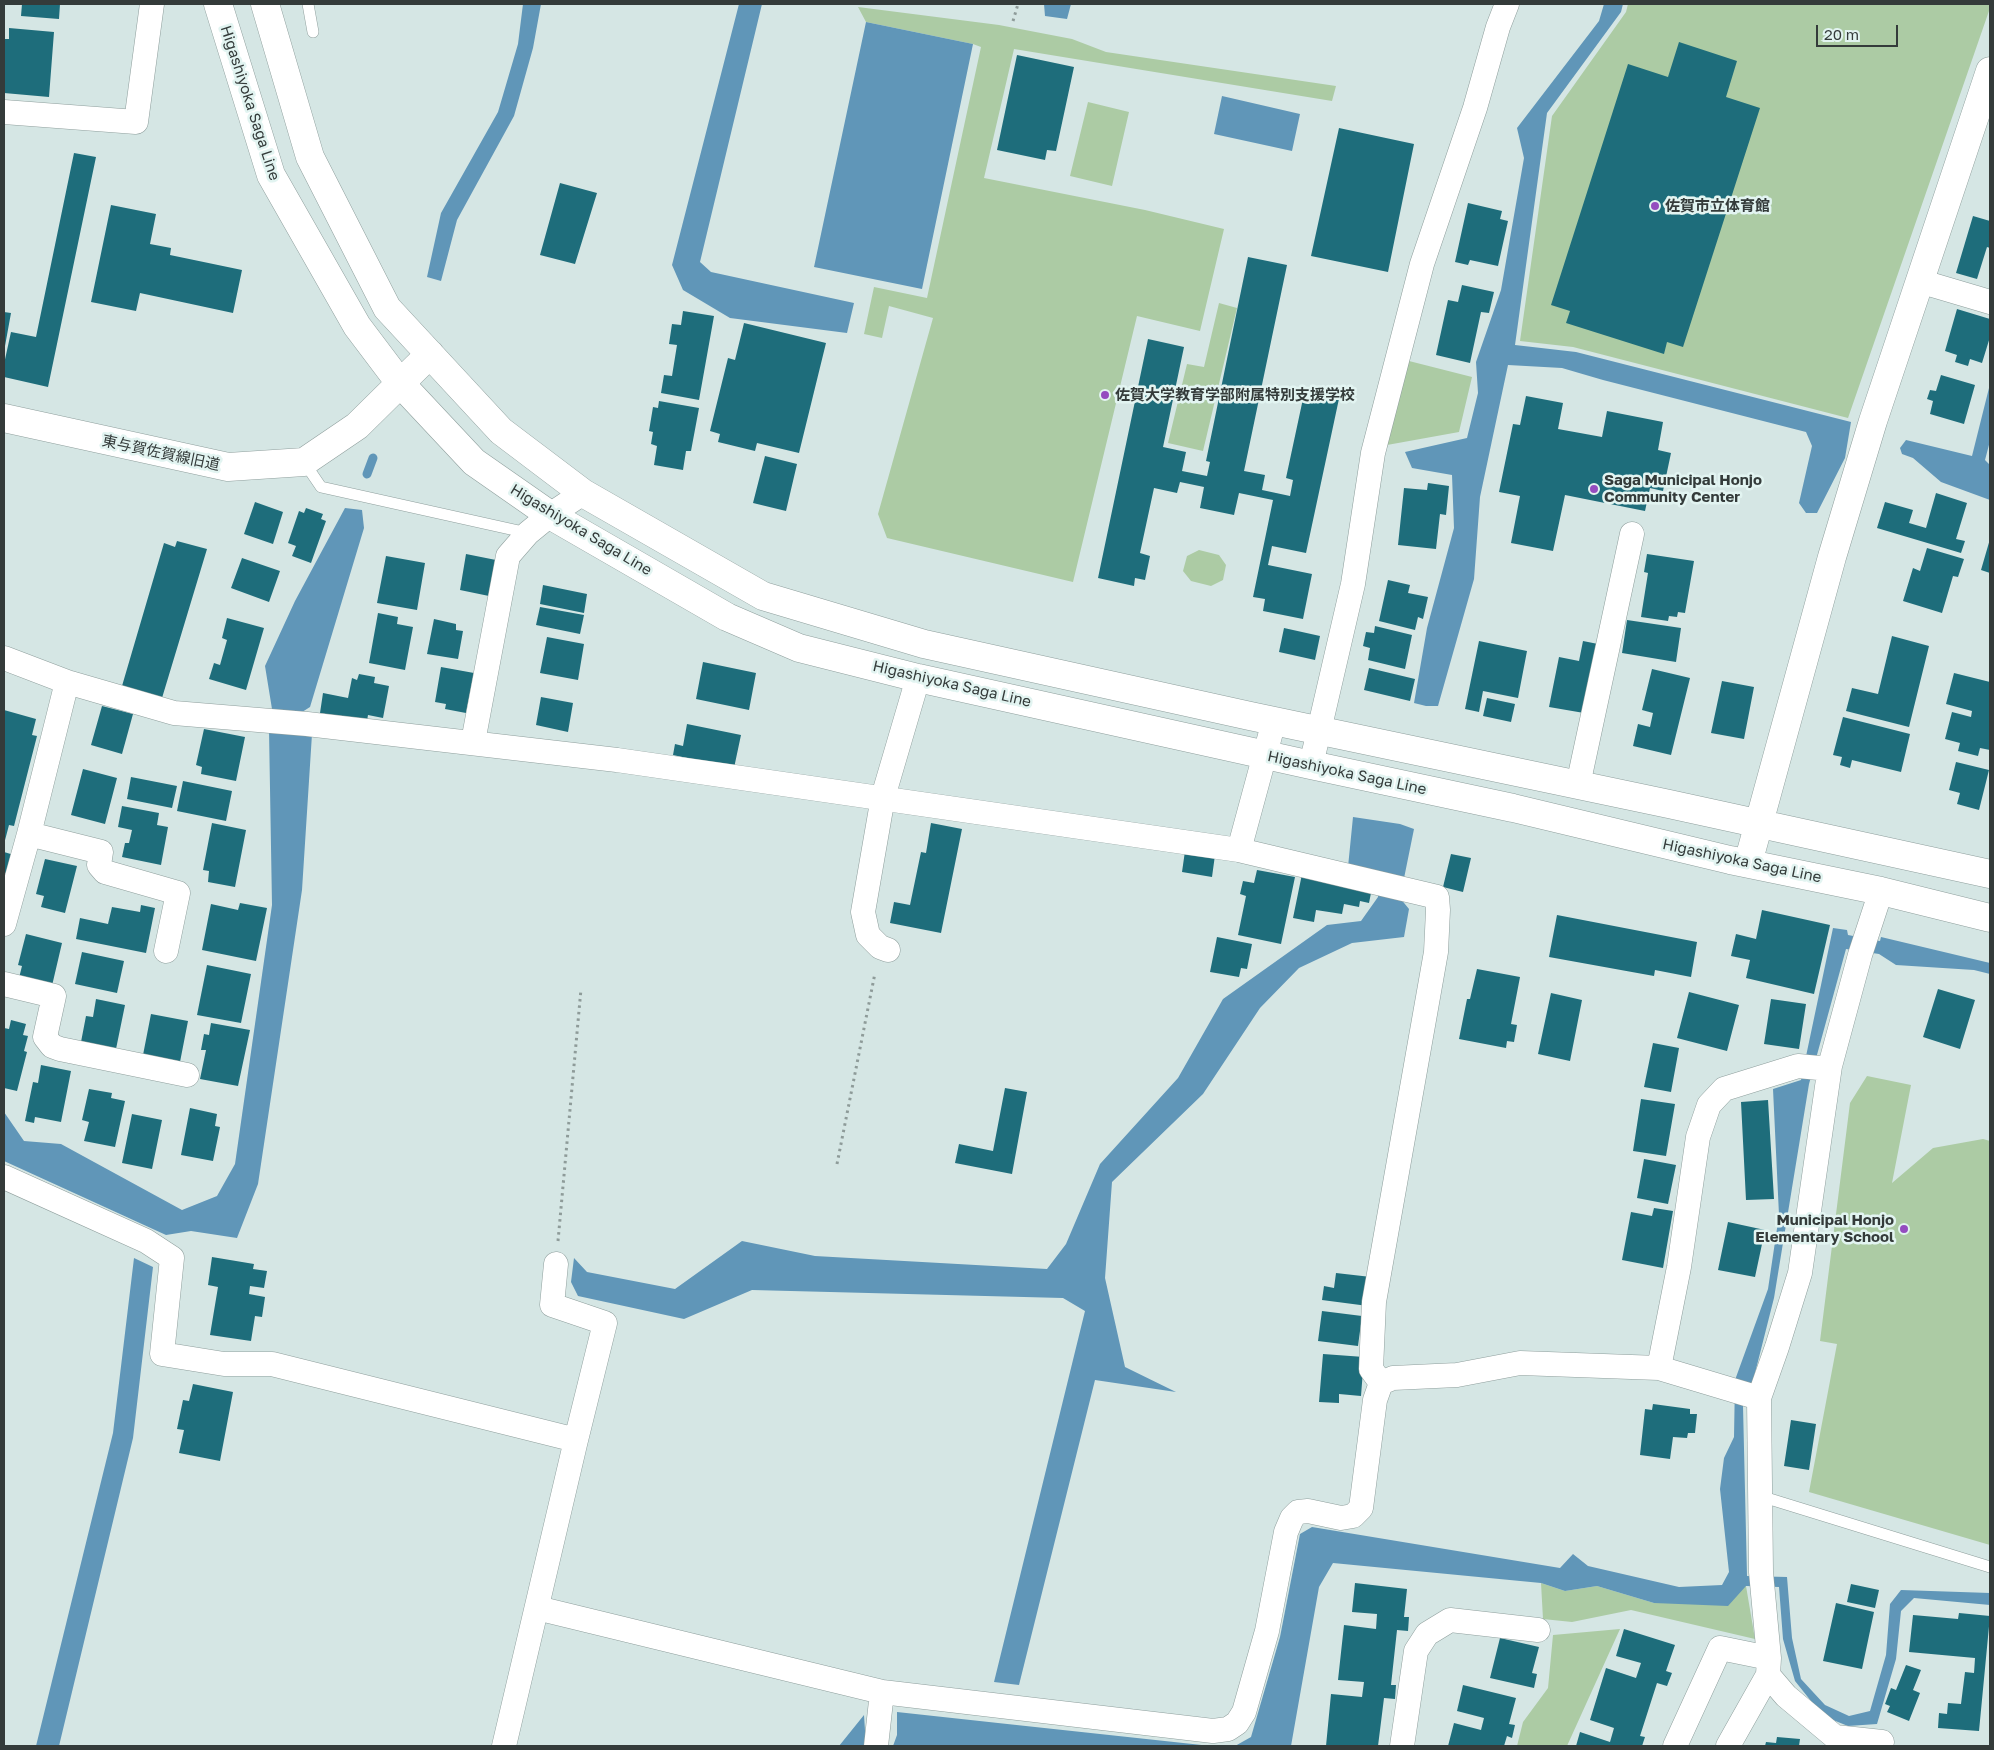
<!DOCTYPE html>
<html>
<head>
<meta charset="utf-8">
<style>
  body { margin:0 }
  #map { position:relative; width:1994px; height:1750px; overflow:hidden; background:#d5e6e4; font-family:"Golos Text",sans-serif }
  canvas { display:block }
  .frame { position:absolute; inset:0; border:5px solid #343b3a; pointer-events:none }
  .scale { position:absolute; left:1816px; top:25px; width:82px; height:22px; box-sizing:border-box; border:2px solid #343b3a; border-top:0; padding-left:6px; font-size:15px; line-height:18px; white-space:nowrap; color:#343b3a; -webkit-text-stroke:4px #e2f4f1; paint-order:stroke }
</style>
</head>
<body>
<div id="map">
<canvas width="1994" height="1750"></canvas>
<div class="frame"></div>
<div class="scale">20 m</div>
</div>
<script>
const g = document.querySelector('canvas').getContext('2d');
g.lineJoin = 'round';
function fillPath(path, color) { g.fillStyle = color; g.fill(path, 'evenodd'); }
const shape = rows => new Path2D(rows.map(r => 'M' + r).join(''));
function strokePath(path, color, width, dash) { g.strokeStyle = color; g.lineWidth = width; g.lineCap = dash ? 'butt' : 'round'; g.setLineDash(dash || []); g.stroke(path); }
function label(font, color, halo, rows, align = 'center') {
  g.font = font + ' "Golos Text","Noto Sans JP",sans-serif'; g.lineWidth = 5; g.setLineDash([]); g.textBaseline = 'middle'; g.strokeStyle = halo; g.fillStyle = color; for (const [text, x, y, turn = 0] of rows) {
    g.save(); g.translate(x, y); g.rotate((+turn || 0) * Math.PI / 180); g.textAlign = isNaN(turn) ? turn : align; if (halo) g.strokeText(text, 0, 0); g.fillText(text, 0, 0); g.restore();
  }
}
const green = shape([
  [1628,4,1990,4,1990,8,1848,418,1573,347,1520,341,1552,116,1626,12],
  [858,7,999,25,1072,39,1106,52,1336,86,1332,101,1014,49,984,178,1145,210,1224,229,1200,331,1137,316,1073,582,887,538,878,514,933,318,889,306,882,338,864,334,874,287,927,298,981,47,973,44,866,22],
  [1088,102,1129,112,1112,186,1070,176],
  [1219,303,1237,308,1203,451,1168,443,1187,364,1204,367],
  [1409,361,1472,377,1459,432,1387,445],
  [1199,550,1219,555,1226,565,1223,580,1211,586,1191,581,1183,571,1187,556],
  [1867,1076,1911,1085,1892,1183,1933,1148,1983,1139,1990,1141,1990,1545,1809,1492,1837,1344,1820,1341,1850,1103],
  [1541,1583,1565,1591,1597,1586,1654,1603,1746,1586,1755,1639,1631,1610,1572,1622,1543,1619],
  [1620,1629,1567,1746,1517,1746,1523,1722,1548,1688,1553,1635]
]);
const water = shape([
  [523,4,541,4,533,48,514,116,457,220,441,281,427,277,441,213,498,112,518,44],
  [739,4,762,4,700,262,711,272,854,303,847,333,730,318,683,290,672,265],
  [1044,4,1071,4,1067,19,1045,16],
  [1604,4,1623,4,1621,12,1547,113,1515,345,1576,352,1851,422,1845,458,1817,513,1806,513,1799,503,1812,446,1806,432,1603,380,1562,368,1508,365,1480,497,1474,579,1438,706,1426,706,1414,703,1427,628,1454,528,1452,475,1412,468,1405,452,1467,438,1478,393,1476,362,1501,290,1524,158,1517,128,1599,21],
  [866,22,973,44,922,289,814,267],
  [1222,96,1300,114,1292,151,1214,134],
  [1990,384,1990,441,1985,460,1990,465,1990,500,1941,482,1913,458,1902,454,1900,448,1906,440,1972,456],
  [345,508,362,510,364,528,310,707,299,714,312,734,302,890,258,1184,237,1238,191,1231,166,1235,4,1161,4,1112,24,1141,61,1144,182,1210,217,1196,235,1164,272,905,269,730,284,712,272,709,265,666,295,601],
  [1353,817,1400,824,1414,829,1400,898,1409,909,1404,937,1352,943,1299,968,1260,1008,1203,1094,1112,1182,1105,1278,1125,1367,1176,1392,1095,1380,1019,1685,994,1682,1085,1311,1063,1298,752,1290,684,1319,578,1296,571,1282,574,1258,587,1272,675,1289,742,1241,815,1256,1047,1269,1066,1244,1100,1164,1178,1078,1223,999,1327,925,1361,921,1378,897,1379,875,1348,867],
  [1833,928,1847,930,1848,935,1880,941,1881,937,1990,963,1990,974,1974,970,1896,965,1879,954,1846,949,1809,1084,1774,1298,1754,1377,1743,1406,1747,1576,1787,1577,1792,1638,1801,1679,1825,1705,1849,1716,1870,1711,1886,1655,1890,1604,1901,1590,1990,1593,1990,1605,1914,1598,1901,1611,1896,1659,1877,1724,1848,1726,1823,1716,1795,1681,1783,1639,1779,1587,1746,1586,1728,1606,1654,1603,1597,1586,1565,1591,1541,1583,1333,1563,1319,1587,1291,1746,1235,1746,1251,1737,1280,1637,1300,1534,1312,1527,1560,1568,1573,1554,1588,1566,1679,1587,1722,1585,1729,1572,1720,1489,1724,1458,1734,1437,1735,1380,1768,1289,1779,1215,1773,1089,1801,1080],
  [134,1258,153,1267,133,1438,59,1746,36,1746,113,1433],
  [897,1712,998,1723,1211,1746,893,1746,897,1735],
  [864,1715,866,1746,839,1746]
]);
const stream = shape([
  [367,474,373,458]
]);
const building = shape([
  [22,4,60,4,59,19,21,16],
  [9,28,54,32,49,97,4,93,4,39,9,39],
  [1679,42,1737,61,1726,97,1760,108,1683,347,1667,342,1664,354,1566,323,1570,311,1551,305,1628,64,1668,77],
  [1017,55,1074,67,1056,151,1047,150,1045,160,997,150],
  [1339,128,1414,144,1388,272,1311,256],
  [74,153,96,157,48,387,4,377,4,364,11,332,36,337],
  [560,183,597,193,575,264,540,255],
  [1468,203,1502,211,1500,219,1508,221,1498,266,1470,260,1468,265,1455,262],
  [111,205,156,214,150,244,171,248,170,255,242,270,233,313,140,293,136,311,91,302],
  [1973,216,1990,221,1990,248,1987,247,1977,279,1956,273],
  [1248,257,1287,265,1244,471,1265,475,1262,490,1290,496,1293,480,1286,478,1304,394,1331,400,1332,392,1340,394,1306,553,1272,546,1268,565,1312,574,1303,619,1263,611,1265,599,1253,597,1273,500,1239,493,1234,515,1200,508,1204,487,1180,482,1177,493,1154,488,1140,553,1150,556,1145,580,1135,578,1134,586,1098,578,1148,339,1184,347,1163,447,1186,452,1182,471,1207,476,1210,462,1206,461],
  [1462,285,1494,292,1489,313,1481,312,1470,363,1436,355,1448,300,1458,302],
  [1957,309,1990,319,1990,337,1982,363,1970,359,1968,366,1955,362,1957,355,1945,351],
  [683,311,714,316,699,400,661,393,664,375,672,376,677,345,669,344,672,324,681,325],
  [4,312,11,313,5,346,4,346],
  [744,323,826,343,799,453,757,443,755,451,718,442,720,434,710,431,728,358,735,360],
  [1941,375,1975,385,1964,424,1930,414,1933,401,1927,399,1930,390,1936,391],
  [1526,396,1563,403,1558,429,1602,437,1607,411,1663,422,1658,450,1671,453,1663,491,1650,488,1645,511,1565,495,1553,551,1511,543,1520,496,1499,492,1513,424,1520,425],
  [659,401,699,408,691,451,686,451,683,470,654,465,657,446,651,444,653,432,649,431,653,407,658,408],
  [765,456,797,464,786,511,753,503],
  [1428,483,1449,486,1446,515,1440,514,1436,549,1398,545,1404,488,1427,490],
  [1936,493,1967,503,1956,539,1965,541,1961,553,1877,528,1885,502,1913,510,1909,523,1926,528],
  [255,502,283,512,273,544,244,534],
  [306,508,323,514,321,519,326,521,311,563,292,556,296,546,288,543,299,511,304,513],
  [1990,539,1990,573,1981,570],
  [177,541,207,549,162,698,122,686,164,543,175,547],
  [1927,548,1964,559,1958,577,1953,576,1942,613,1903,601,1913,568,1920,571],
  [466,554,496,560,489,596,460,590],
  [1647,554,1694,561,1685,613,1678,612,1677,617,1669,616,1668,621,1641,617,1648,573,1644,572],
  [386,556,425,563,417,610,377,603],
  [242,558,280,571,269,602,231,588],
  [1388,580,1410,585,1408,593,1428,597,1423,619,1418,617,1415,630,1379,621],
  [543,585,587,594,584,613,540,604],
  [540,607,584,615,580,634,536,625],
  [378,613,398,617,397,624,413,627,405,670,369,663],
  [227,618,264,628,246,690,209,679,214,663,220,665,227,640,222,638],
  [434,619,456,624,456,630,463,631,458,659,427,654],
  [1627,620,1681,628,1676,662,1622,653],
  [1375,626,1412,635,1405,669,1368,660,1370,648,1363,646,1366,632,1374,633],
  [1284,628,1320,636,1315,660,1279,652],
  [1892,636,1929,646,1909,727,1846,711,1852,688,1878,694],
  [547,637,584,644,578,680,540,673],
  [1479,641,1527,651,1518,698,1483,691,1479,712,1465,709],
  [1583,641,1598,644,1584,713,1549,707,1559,657,1579,661],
  [703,662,756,673,749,710,696,699],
  [441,667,474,673,466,713,445,709,446,704,435,702],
  [1369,668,1415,679,1410,701,1364,690],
  [1652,669,1690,678,1671,755,1633,746,1638,724,1650,727,1653,713,1642,710],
  [1954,673,1990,682,1990,750,1980,748,1978,756,1958,751,1960,743,1945,739,1952,712,1971,717,1972,711,1946,704],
  [359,674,375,677,374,683,389,686,383,718,368,715,367,721,320,713,323,693,348,698,352,678,357,680],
  [1722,681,1754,687,1744,739,1711,733],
  [541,697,573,703,568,732,536,725],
  [1487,698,1515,704,1511,722,1483,716],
  [102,706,133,714,122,754,91,745],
  [4,710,36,719,32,735,37,736,14,826,9,825,4,844],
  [1843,717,1910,734,1901,772,1852,760,1850,768,1840,765,1842,757,1833,755],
  [687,724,741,735,734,768,673,755,675,744,683,746],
  [204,729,245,737,236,781,201,774,202,767,196,765],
  [1956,762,1989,770,1979,810,1957,804,1960,793,1949,790],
  [83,769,117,778,105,824,71,815],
  [131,777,177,786,172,808,127,799],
  [183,781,232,791,226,821,177,811],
  [122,806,159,813,157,825,168,827,161,865,122,857,125,843,129,843,132,830,118,827],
  [212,823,246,830,235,887,208,882,209,871,203,870],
  [931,823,962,829,941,933,890,923,894,902,910,905,921,852,926,853],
  [1185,851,1215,855,1212,877,1182,872],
  [4,852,14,855,9,875,5,873,4,877],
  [1451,854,1471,858,1463,892,1443,887],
  [45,859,77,866,65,913,41,907,44,896,36,894],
  [1257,870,1295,877,1281,944,1238,935,1246,896,1240,894,1243,881,1254,883],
  [1302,874,1371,893,1369,903,1360,901,1359,907,1344,904,1342,914,1316,910,1314,922,1293,918],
  [240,903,267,908,256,961,202,950,211,904,238,910],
  [141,905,155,908,146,953,76,939,80,918,108,924,112,907,140,912],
  [1762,910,1830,925,1814,994,1746,978,1750,960,1731,956,1736,934,1756,939],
  [1557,915,1697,942,1691,977,1655,970,1654,976,1549,957],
  [26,934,62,943,51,990,18,982,22,966,18,965],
  [1217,937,1252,944,1247,969,1241,968,1239,977,1210,972],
  [82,952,124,961,117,993,75,984],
  [207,965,251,974,241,1023,197,1015],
  [1477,969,1520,977,1511,1024,1517,1025,1514,1042,1507,1041,1506,1048,1459,1039,1467,999,1470,999],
  [1938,989,1975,1000,1960,1049,1923,1037],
  [1689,992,1739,1005,1727,1051,1677,1038],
  [1551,993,1582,1000,1570,1061,1538,1054],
  [96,999,125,1005,116,1049,81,1042,86,1016,93,1017],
  [1771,999,1806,1004,1799,1049,1764,1044],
  [151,1014,188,1021,180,1062,143,1055],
  [11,1020,26,1024,23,1035,28,1036,24,1051,27,1052,17,1091,4,1088,4,1028,9,1029],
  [211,1023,250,1030,238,1086,200,1079,206,1050,201,1050,204,1034,209,1035],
  [1653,1043,1679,1048,1671,1092,1644,1087],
  [41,1065,71,1071,61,1122,35,1117,34,1123,25,1121,33,1082,38,1083],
  [1005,1088,1027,1092,1012,1174,955,1163,959,1144,993,1151],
  [89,1089,112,1093,111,1098,125,1101,115,1147,84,1141,89,1122,82,1120],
  [1641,1099,1675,1104,1666,1156,1633,1151],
  [1768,1100,1774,1199,1746,1200,1741,1102],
  [190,1108,217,1114,215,1126,220,1127,213,1161,181,1155],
  [132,1114,162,1120,152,1169,122,1163],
  [1644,1159,1676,1165,1668,1204,1637,1198],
  [1654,1208,1673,1211,1663,1268,1622,1260,1631,1212,1652,1216],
  [1728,1222,1765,1230,1755,1277,1718,1270],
  [212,1257,254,1264,253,1269,267,1271,264,1288,250,1286,249,1294,265,1297,262,1317,255,1316,251,1341,210,1335,218,1287,208,1285],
  [1336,1273,1371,1277,1368,1306,1322,1300,1324,1286,1334,1288],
  [1322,1311,1362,1316,1358,1346,1318,1341],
  [1323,1354,1364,1357,1361,1396,1339,1394,1339,1403,1319,1402],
  [193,1384,233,1392,220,1461,179,1453,184,1430,177,1429,183,1400,189,1401],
  [1653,1404,1690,1409,1690,1414,1697,1414,1695,1433,1688,1433,1687,1438,1673,1437,1670,1459,1640,1455,1645,1409,1652,1410],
  [1791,1420,1816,1424,1809,1470,1784,1466],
  [1355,1583,1407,1589,1404,1617,1409,1617,1408,1631,1397,1630,1391,1685,1396,1685,1395,1699,1384,1698,1378,1746,1326,1746,1331,1694,1362,1697,1364,1682,1338,1680,1344,1625,1376,1629,1377,1614,1352,1612],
  [1851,1584,1879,1590,1875,1608,1847,1602],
  [1836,1603,1874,1612,1862,1669,1823,1661],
  [1959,1613,1990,1616,1979,1731,1938,1728,1939,1713,1947,1714,1948,1703,1961,1704,1965,1672,1974,1673,1975,1658,1909,1652,1913,1615,1958,1619],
  [1624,1629,1675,1645,1666,1671,1672,1673,1667,1686,1657,1683,1640,1736,1645,1737,1642,1746,1576,1746,1580,1732,1610,1742,1614,1728,1590,1720,1606,1668,1636,1678,1641,1663,1616,1656],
  [1500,1638,1539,1647,1532,1673,1537,1674,1534,1688,1490,1678],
  [1906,1665,1921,1670,1913,1690,1920,1693,1909,1721,1887,1712,1890,1706,1885,1704,1891,1688,1896,1690],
  [1463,1685,1516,1698,1509,1724,1515,1725,1512,1738,1507,1736,1504,1746,1448,1746,1454,1723,1481,1730,1484,1718,1457,1711],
  [1777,1737,1800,1739,1799,1746,1765,1746,1766,1742,1776,1743]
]);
const path = shape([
  [1013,21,1018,4],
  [837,1164,875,973],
  [558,1241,581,989]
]);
const lane = shape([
  [308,4,313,32],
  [304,462,321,487,528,533],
  [1760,1496,1990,1567]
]);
const street = shape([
  [4,112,136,122,152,4],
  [1919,281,1990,302],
  [4,658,67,682,174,713,307,724,617,760,1239,850,1274,721],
  [473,742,508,556,528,533,550,515,583,493],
  [1311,765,1353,584,1373,453,1422,264,1475,108,1498,27,1507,4],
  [1578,785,1632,534],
  [29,834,101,852,99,865,105,872,178,893,166,951],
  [1239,850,1437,897,1438,910,1436,952,1374,1302,1371,1369,1381,1383],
  [4,924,29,834,67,682],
  [888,950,880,947,868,935,863,912,883,797,918,678],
  [4,984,54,996,45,1037,52,1046,60,1049,187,1075],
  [4,1177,146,1241,172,1258,162,1354,224,1364,272,1364,576,1440,504,1746],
  [556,1264,552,1305,605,1323,576,1440],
  [1659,1368,1679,1267,1698,1137,1709,1105,1724,1089,1798,1066,1819,1068,1830,1066],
  [537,1608,882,1692,1213,1731,1228,1729,1237,1723,1244,1712,1267,1631,1286,1532,1292,1518,1298,1512,1308,1511,1341,1518,1353,1516,1361,1508,1375,1400,1381,1383,1393,1378,1457,1375,1520,1363,1659,1368,1759,1398],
  [1768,1675,1786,1696,1835,1737,1882,1742],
  [876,1746,882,1692],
  [1402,1746,1416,1651,1427,1634,1450,1620,1538,1630],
  [1675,1746,1720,1648,1769,1658],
  [1728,1746,1768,1675,1769,1658,1761,1572,1759,1398,1777,1347,1800,1273,1830,1066,1860,955,1881,891]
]);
const secondary = shape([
  [218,4,271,175,357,326,400,383,474,462,550,515,727,617,799,648,918,678,1311,765,1513,808,1730,860,1881,891,1990,918],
  [265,4,310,157,387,308,501,431,583,493,763,596,924,644,1250,716,1669,804,1990,874],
  [4,418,228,467,304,462,357,426,430,354],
  [1748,863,1832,557,1873,421,1990,71]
]);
const markers = [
  [1655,206,5,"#944cbf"],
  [1105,395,5,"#944cbf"],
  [1594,489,5,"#944cbf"],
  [1904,1229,5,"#944cbf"]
];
const streetNames = [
  ["Higashiyoka Saga Line",250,103,72],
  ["東与賀佐賀線旧道",161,453,12],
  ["Higashiyoka Saga Line",581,530,31],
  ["Higashiyoka Saga Line",952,684,13],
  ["Higashiyoka Saga Line",1347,773,12],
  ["Higashiyoka Saga Line",1742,861,12]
];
const poiNames = [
  ["佐賀市立体育館",1665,206],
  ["佐賀大学教育学部附属特別支援学校",1115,395],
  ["Saga Municipal Honjo",1604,480],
  ["Community Center",1604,497],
  ["Municipal Honjo",1894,1220,"right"],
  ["Elementary School",1894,1237,"right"]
];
fillPath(green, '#accba4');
fillPath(water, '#6096b8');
strokePath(stream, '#6096b8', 9);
fillPath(building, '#1e6d7b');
strokePath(lane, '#8f9f9d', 12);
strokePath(street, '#8f9f9d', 25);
strokePath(secondary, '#8f9f9d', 29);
strokePath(path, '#8e9b99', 3, [2.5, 4]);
strokePath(lane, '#fff', 11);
strokePath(street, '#fff', 24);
strokePath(secondary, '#fff', 28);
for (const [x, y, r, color] of markers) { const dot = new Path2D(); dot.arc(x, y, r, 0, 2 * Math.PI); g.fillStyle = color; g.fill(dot); strokePath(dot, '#e2f4f1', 2); }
label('15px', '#343b3a', '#e2f4f1', streetNames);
label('bold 15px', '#343b3a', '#e2f4f1', poiNames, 'left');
</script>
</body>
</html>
